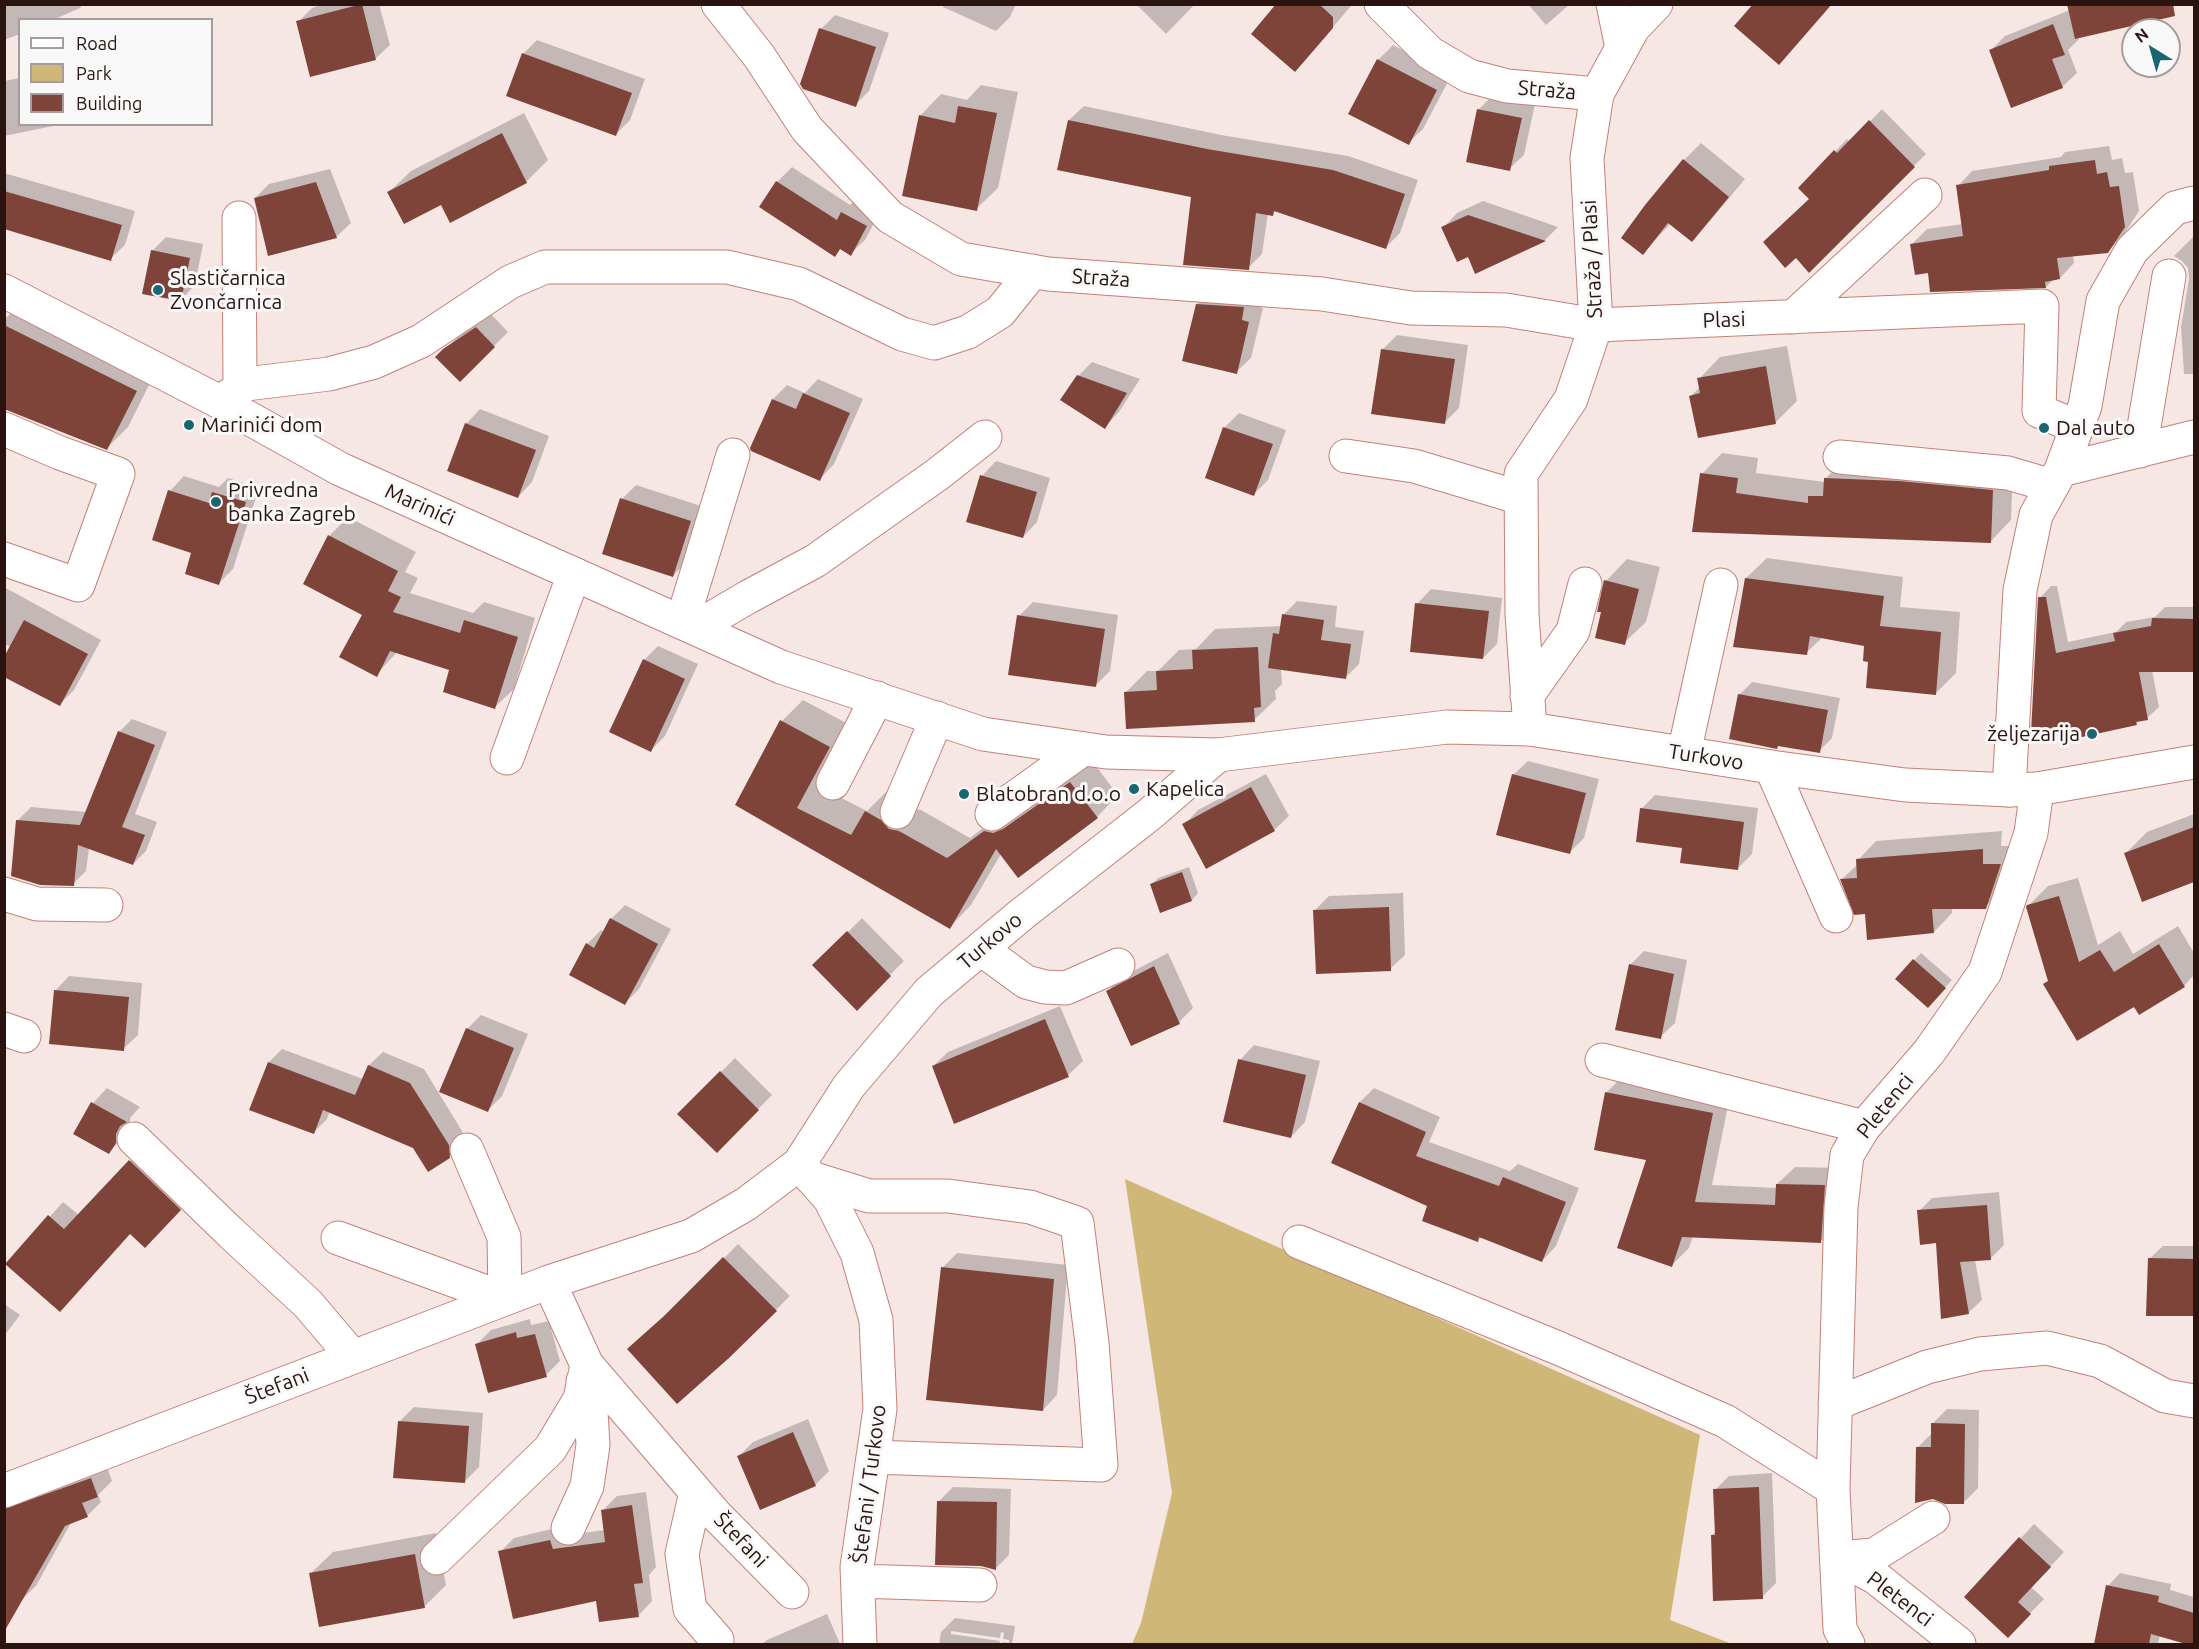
<!DOCTYPE html>
<html>
<head>
<meta charset="utf-8">
<style>
  body { margin:0 }
  #map { position:relative; width:2199px; height:1649px; overflow:hidden; background:#f6e7e4; font-family:Ubuntu,sans-serif }
  canvas { display:block }
  .frame { position:absolute; inset:0; border:6px solid #2b130f; pointer-events:none }
  .legend { position:absolute; left:18px; top:18px; width:195px; height:108px; box-sizing:border-box; background:#f8f8f8; border:2px solid #a69c9b; margin:0; padding:8px 10px; list-style:none; font-size:18px; color:#2b130f }
  .legend li { display:flex; align-items:center; gap:12px; height:30px }
  .legend b { width:30px; border:2px solid #a69c9b }
  .north { position:absolute; left:2121px; top:18px; width:60px; height:60px; box-sizing:border-box; background:#f8f8f8; border:2px solid #a69c9b; border-radius:50%; rotate:323deg; font-size:16px; font-weight:700; line-height:24px; text-align:center; color:#2b130f }
  .north::after { content:''; display:block; margin:auto; width:21px; height:27px; background:#1b6571; clip-path:polygon(50% 0,100% 100%,50% 72%,0 100%) }
</style>
</head>
<body>
<div id="map">
<canvas width="2199" height="1649"></canvas>
<div class="frame"></div>
<ul class="legend">
<li><b style="height:8px;background:#fff"></b>Road</li>
<li><b style="height:16px;background:#cfb877"></b>Park</li>
<li><b style="height:16px;background:#7e4339"></b>Building</li>
</ul>
<div class="north">N</div>
</div>
<script>
const g = document.querySelector('canvas').getContext('2d');
g.lineJoin = 'round';
function fillPath(path, color) { g.fillStyle = color; g.fill(path, 'evenodd'); }
const shape = rows => new Path2D(rows.map(r => 'M' + r).join(''));
function strokePath(path, color, width, dash) { g.strokeStyle = color; g.lineWidth = width; g.lineCap = dash ? 'butt' : 'round'; g.setLineDash(dash || []); g.stroke(path); }
function label(font, color, halo, rows, align = 'center') {
  g.font = font + ' Ubuntu,sans-serif'; g.lineWidth = 6; g.setLineDash([]); g.textBaseline = 'middle'; g.strokeStyle = halo; g.fillStyle = color; for (const [text, x, y, turn = 0] of rows) {
    g.save(); g.translate(x, y); g.rotate((+turn || 0) * Math.PI / 180); g.textAlign = isNaN(turn) ? turn : align; if (halo) g.strokeText(text, 0, 0); g.fillText(text, 0, 0); g.restore();
  }
}
const green = shape([
  [1125,1179,1700,1435,1670,1620,1732,1644,1132,1644,1141,1623,1172,1493]
]);
const shadow = shape([
  [4,4,83,4,80,8,53,20,20,20,20,34,4,40],
  [324,4,379,4,390,45,375,59,298,22,312,8],
  [944,4,1016,4,1010,17,996,31,943,7],
  [1136,4,1195,4,1166,34],
  [1278,4,1349,4,1351,6,1309,55],
  [1528,4,1570,4,1546,25],
  [2070,10,2079,39,2068,50,2077,73,2062,87,1991,50,2005,36],
  [835,15,889,33,869,91,855,105,821,29],
  [537,40,645,79,630,120,616,134,523,54],
  [1393,45,1451,76,1423,129,1408,143,1350,113,1379,59],
  [20,78,20,124,63,124,4,136,4,81],
  [981,85,1018,92,998,188,976,209,920,116,941,94,967,100],
  [1493,95,1535,104,1524,155,1509,169,1468,160,1479,109],
  [1084,106,1221,135,1348,156,1418,180,1400,233,1386,247,1276,210,1273,214,1268,213,1262,254,1248,268,1193,196,1069,120],
  [1882,109,1926,154,1809,270,1810,199,1800,188,1847,139,1850,142],
  [524,113,548,160,526,182,442,203,389,192,411,171],
  [1701,143,1745,179,1709,222,1692,240,1671,223,1643,253,1684,160],
  [2109,146,2112,160,2122,158,2125,173,2133,172,2139,211,2122,237,2107,252,2073,255,2074,263,2060,278,2054,279,2046,287,1929,272,1912,244,1927,229,1963,224,1958,186,1972,171,2061,157,2065,152],
  [792,167,850,205,857,198,880,212,865,240,850,254,841,249,835,255,761,207,777,182],
  [330,169,351,223,336,237,255,198,269,184],
  [4,173,135,211,125,245,110,259,4,228],
  [1483,201,1558,227,1545,240,1476,272,1468,255,1443,228,1457,213],
  [2194,236,2194,374,2184,374,2181,327,2189,279,2188,268,2182,261,2174,256],
  [166,237,203,244,195,285,181,300,152,251],
  [1212,290,1257,293,1256,306,1263,308,1251,358,1236,372,1197,304],
  [22,302,157,369,128,427,107,448,4,408,4,320],
  [491,314,508,332,460,380,437,357,460,335],
  [1397,335,1468,345,1459,408,1445,422,1383,349],
  [1787,346,1797,401,1776,422,1691,396,1700,387,1699,379,1720,357],
  [1092,362,1140,379,1119,412,1105,427,1078,376],
  [818,379,863,399,834,464,820,479,773,399,787,385,805,393],
  [480,409,549,436,532,482,518,497,466,424],
  [1239,413,1286,430,1268,480,1254,494,1207,477,1225,427],
  [1722,453,1758,458,1756,473,1825,482,1825,479,1846,458,2013,470,2011,520,1991,541,1694,531,1702,474],
  [996,461,1050,478,1037,522,1023,537,982,476],
  [184,476,219,487,228,478,259,488,233,569,219,583,193,552,170,491],
  [636,485,704,507,687,561,673,576,622,499],
  [348,517,416,552,405,572,418,578,410,593,473,613,484,602,535,618,514,689,495,707,451,669,398,651,376,675,364,614,305,583,330,535],
  [1767,558,1903,577,1900,607,1960,612,1956,673,1936,693,1870,660,1866,645,1823,637,1806,653,1746,578],
  [1627,559,1660,567,1646,622,1624,643,1603,611,1606,581],
  [2051,586,2057,586,2068,642,2116,632,2126,622,2155,617,2165,607,2194,607,2194,671,2152,670,2159,707,2147,718,2140,720,2136,724,2060,741,2040,598],
  [4,587,101,640,74,690,60,704,11,647,4,644],
  [1431,589,1502,598,1497,644,1483,658,1417,604],
  [1297,601,1337,606,1335,627,1364,631,1359,664,1345,678,1281,669,1282,684,1275,691,1276,699,1254,720,1125,693,1147,671,1158,671,1179,650,1196,649,1215,629,1281,626,1283,615],
  [1033,602,1118,615,1110,671,1095,686,1019,616],
  [658,646,698,664,665,736,651,750,644,660],
  [1752,682,1840,698,1832,738,1819,751,1731,738,1740,694],
  [803,700,850,725,818,786,867,811,888,790,902,799,911,808,921,810,970,838,1006,810,1092,761,1118,795,1097,817,1001,854,971,905,950,927,737,805,782,721],
  [132,719,167,732,135,814,157,822,146,851,133,864,89,848,86,871,73,884,18,820,31,807,86,812,119,732],
  [1528,761,1599,779,1584,838,1570,852,1513,775],
  [1266,774,1289,816,1274,830,1184,825,1198,810],
  [1655,795,1758,808,1752,854,1738,868,1684,846,1641,809],
  [2194,814,2194,880,2143,900,2125,854,2147,832],
  [2002,831,2001,846,2019,846,2004,889,1985,907,1952,907,1952,913,1934,932,1867,913,1842,879,1858,864,1858,860,1876,841],
  [1189,867,1198,893,1192,900,1161,911,1151,885,1158,878],
  [2078,878,2098,945,2120,931,2133,954,2178,926,2194,953,2194,975,2184,986,2049,980,2029,905,2048,886],
  [1403,893,1405,955,1390,969,1315,910,1329,896],
  [625,905,671,929,639,989,625,1003,587,944,601,930,604,932,611,919],
  [862,918,904,961,857,1008,815,965],
  [1644,951,1687,960,1675,1023,1660,1037,1630,965],
  [1168,953,1193,1008,1179,1022,1108,991,1122,977],
  [1921,953,1952,980,1934,999,1897,979],
  [69,976,142,983,138,1035,123,1049,55,991],
  [1060,1006,1083,1061,1068,1075,955,1122,933,1066,948,1052],
  [481,1015,528,1034,502,1096,488,1110,467,1029],
  [1254,1045,1320,1061,1305,1122,1291,1137,1240,1060],
  [282,1049,363,1079,369,1065,383,1052,424,1069,462,1131,463,1143,449,1157,414,1147,330,1111,327,1119,313,1133,269,1062],
  [735,1058,772,1095,717,1151,679,1114],
  [1624,1075,1730,1096,1712,1185,1777,1188,1777,1184,1795,1167,1841,1168,1838,1223,1821,1241,1693,1236,1689,1248,1672,1265,1648,1159,1596,1149,1607,1092],
  [107,1088,140,1107,130,1118,130,1127,123,1138,109,1152,75,1133,93,1103],
  [1374,1088,1440,1117,1429,1142,1510,1171,1518,1164,1579,1188,1556,1246,1542,1261,1482,1237,1478,1240,1429,1205,1333,1162,1360,1102],
  [144,1147,194,1195,159,1232,131,1233,7,1264,63,1202,79,1215],
  [1999,1192,2004,1245,1990,1259,1975,1260,1982,1300,1968,1313,1938,1242,1919,1211,1932,1198],
  [738,1244,790,1296,728,1357,679,1304],
  [2163,1246,2194,1246,2194,1315,2148,1314,2149,1259],
  [957,1253,1068,1265,1057,1395,1043,1410,943,1267],
  [4,1304,20,1315,4,1336],
  [530,1319,531,1325,549,1321,560,1361,546,1375,477,1344,491,1330],
  [414,1407,483,1413,479,1467,464,1482,400,1421],
  [1947,1409,1979,1410,1978,1488,1963,1503,1918,1447,1932,1433,1932,1424],
  [808,1419,829,1471,815,1485,738,1457,753,1442],
  [106,1464,112,1481,98,1495,101,1502,87,1516,72,1521,36,1586,21,1600,6,1510,20,1495],
  [1772,1473,1776,1583,1762,1597,1712,1535,1716,1531,1715,1490,1729,1476],
  [953,1487,1011,1489,1009,1555,995,1569,938,1502],
  [646,1492,656,1567,649,1575,652,1601,638,1616,597,1600,500,1552,514,1538,564,1526,567,1535,605,1530,603,1510,617,1496],
  [2034,1524,2064,1552,2031,1587,2044,1599,2008,1636,1966,1597],
  [436,1533,446,1585,424,1607,311,1573,333,1552],
  [2120,1573,2171,1584,2170,1590,2194,1597,2194,1644,2160,1635,2158,1644,2096,1644,2108,1586],
  [827,1614,840,1644,762,1644,767,1640],
  [955,1618,1015,1626,1012,1644,1002,1644,1003,1642,1009,1643,1009,1640,1003,1639,1004,1633,1001,1632,1000,1638,951,1631,951,1634,1000,1641,999,1644,939,1644,941,1632]
]);
const building = shape([
  [362,4,376,60,310,77,296,21],
  [1276,4,1319,4,1333,17,1333,28,1295,72,1251,34],
  [1753,4,1832,4,1779,65,1734,26],
  [2067,4,2173,4,2175,16,2075,39],
  [2053,24,2065,55,2052,59,2063,88,2011,108,1989,50],
  [819,28,876,47,856,107,803,89,800,84],
  [522,53,632,93,616,136,506,96],
  [1377,59,1437,90,1409,145,1348,114],
  [958,106,997,113,977,211,902,196,919,115,955,123],
  [1477,109,1522,118,1510,171,1466,162],
  [1068,120,1207,149,1333,170,1405,194,1386,249,1274,211,1273,216,1256,213,1249,270,1183,265,1191,197,1057,170],
  [1869,120,1915,167,1809,273,1796,258,1785,268,1763,242,1809,199,1798,188,1834,150,1837,153],
  [502,133,527,183,450,223,441,205,404,224,387,192],
  [1683,159,1729,197,1692,242,1668,223,1643,255,1621,238,1645,205],
  [2095,160,2097,174,2107,172,2110,187,2119,186,2125,227,2108,253,2057,258,2060,279,2045,282,2046,288,1930,292,1928,273,1915,275,1910,244,1963,236,1956,185,2049,170,2049,166],
  [776,181,837,220,841,212,867,226,851,256,840,249,835,257,759,207],
  [316,182,337,238,268,256,254,198],
  [4,191,122,225,111,261,4,229],
  [1468,215,1546,241,1475,274,1468,257,1457,262,1441,227],
  [151,250,190,258,181,301,142,294],
  [1196,304,1244,307,1242,320,1249,322,1237,374,1182,361],
  [4,325,137,391,107,450,4,409],
  [476,327,495,347,460,382,435,357,443,349],
  [1381,349,1455,359,1445,424,1371,414],
  [1766,366,1776,424,1698,438,1689,396,1700,393,1697,378],
  [1077,375,1127,393,1105,429,1060,400],
  [803,393,850,413,820,481,751,451,750,448,772,399,796,409],
  [465,423,536,450,518,498,447,471],
  [1223,427,1273,444,1254,496,1205,478],
  [1700,473,1738,478,1736,493,1808,503,1808,496,1823,496,1824,478,1899,481,1993,490,1991,543,1692,532],
  [980,475,1037,492,1023,538,966,522],
  [168,490,209,503,212,492,246,502,219,585,185,574,191,553,152,540],
  [620,498,691,521,673,577,602,554],
  [328,535,398,571,388,591,401,597,393,612,460,633,464,620,518,637,495,709,443,692,449,670,390,651,377,677,339,657,362,615,303,584],
  [1745,578,1884,596,1880,626,1941,632,1936,695,1866,688,1868,662,1863,661,1864,646,1810,636,1807,655,1733,647],
  [1604,580,1639,589,1625,645,1595,638,1601,612,1597,612],
  [2038,597,2046,597,2056,653,2115,641,2113,633,2151,626,2152,618,2194,619,2194,672,2139,672,2148,720,2136,722,2137,725,2059,742,2056,728,2031,733],
  [1415,603,1489,611,1483,659,1410,652],
  [1282,614,1324,620,1321,640,1351,644,1346,679,1268,668,1273,633,1279,634],
  [1017,615,1105,629,1096,687,1008,675],
  [24,620,88,654,60,706,4,677,4,657],
  [1258,647,1261,707,1254,708,1255,722,1126,729,1124,692,1157,690,1156,671,1193,669,1192,650],
  [643,659,685,679,651,752,609,732],
  [1738,694,1828,710,1820,753,1778,746,1777,749,1729,739],
  [780,720,830,747,797,808,851,835,865,811,881,820,889,829,899,831,947,858,984,831,993,833,1003,829,1070,782,1098,818,1018,878,996,849,950,929,735,805],
  [118,731,155,745,122,827,145,835,133,865,78,845,74,886,40,885,11,876,16,820,80,825],
  [1512,774,1586,793,1570,854,1496,835],
  [1251,787,1275,831,1206,869,1182,824],
  [1640,808,1744,822,1738,870,1680,863,1682,848,1636,842],
  [2194,827,2194,882,2142,902,2124,853],
  [1983,849,1983,864,2001,864,1986,909,1932,909,1934,933,1867,940,1865,914,1854,915,1840,879,1857,878,1856,859],
  [1182,872,1192,901,1160,913,1150,884],
  [2059,896,2079,962,2100,950,2114,972,2159,944,2185,987,2139,1015,2134,1007,2077,1041,2043,984,2048,981,2026,907,2027,905],
  [1389,907,1391,971,1316,974,1313,910],
  [610,918,658,944,625,1005,569,975,586,943,594,948],
  [847,931,891,976,857,1011,812,965],
  [1913,959,1946,988,1928,1008,1895,979],
  [1629,964,1674,974,1661,1039,1615,1030],
  [1154,966,1180,1024,1131,1046,1106,991],
  [54,990,129,997,124,1051,49,1044],
  [1045,1019,1069,1077,954,1124,932,1066],
  [466,1028,514,1048,488,1112,439,1092],
  [1238,1059,1306,1075,1291,1138,1223,1122],
  [268,1062,355,1095,368,1065,410,1083,449,1145,450,1158,428,1172,413,1148,323,1110,314,1134,249,1110],
  [720,1071,759,1110,717,1153,677,1114],
  [1605,1092,1713,1113,1695,1202,1775,1205,1776,1184,1825,1185,1821,1243,1682,1237,1672,1267,1617,1248,1646,1160,1594,1150],
  [91,1102,127,1122,120,1126,116,1134,116,1143,109,1154,73,1134],
  [1359,1102,1426,1132,1416,1156,1499,1186,1503,1177,1566,1202,1542,1262,1479,1237,1478,1242,1422,1221,1427,1206,1331,1163],
  [129,1160,181,1210,145,1248,130,1234,60,1312,5,1264,48,1215,64,1229],
  [1987,1205,1991,1260,1960,1262,1969,1314,1941,1319,1936,1243,1920,1245,1917,1210],
  [723,1257,777,1311,729,1358,677,1404,627,1349,664,1316],
  [2148,1258,2194,1259,2194,1316,2146,1316],
  [941,1267,1054,1279,1043,1411,926,1400],
  [516,1332,517,1338,535,1334,547,1377,488,1393,475,1344],
  [398,1421,469,1426,465,1483,393,1478],
  [1931,1423,1965,1424,1964,1504,1945,1504,1933,1499,1915,1503,1916,1447,1931,1447],
  [793,1432,816,1486,760,1510,737,1456],
  [91,1478,98,1497,82,1503,88,1517,65,1526,4,1632,4,1509],
  [1759,1487,1763,1599,1713,1601,1711,1535,1715,1535,1713,1489],
  [937,1501,997,1502,996,1570,981,1566,935,1565],
  [632,1505,643,1583,634,1584,639,1617,599,1622,596,1601,513,1619,498,1551,550,1540,553,1549,605,1542,601,1510],
  [2019,1537,2051,1567,2018,1602,2031,1614,2008,1638,1964,1597],
  [415,1554,425,1608,319,1627,309,1573],
  [2106,1585,2159,1596,2158,1602,2194,1613,2194,1644,2186,1644,2151,1634,2149,1644,2094,1644]
]);
const minor = shape([
  [718,4,759,56,807,129,890,217,961,259,1048,274,1322,294,1411,308,1506,310,1596,325,2042,306,2039,411,2077,427],
  [1381,4,1430,53,1469,76,1507,86,1597,94],
  [1613,4,1622,48],
  [239,218,240,387],
  [1793,317,1925,195],
  [220,402,246,384,329,374,374,362,421,341,510,282,545,267,727,267,799,284,902,334,934,343,968,332,1000,312,1033,271],
  [4,429,60,453,118,474,78,585,4,559],
  [2140,451,2169,276],
  [1346,456,1414,466,1521,498],
  [1840,457,2008,473,2052,486],
  [2061,470,2194,437],
  [682,622,733,455],
  [695,628,748,597,815,561,938,474,985,437],
  [1527,696,1573,631,1585,584],
  [1530,729,1522,614,1521,474,1571,399,1596,325,1587,158,1597,94,1633,28,1656,4],
  [1684,753,1721,585],
  [507,758,574,574],
  [1771,767,1836,916],
  [833,783,877,698],
  [2009,790,2020,590,2036,515,2061,470,2085,406,2103,301,2132,250,2175,208,2194,203],
  [897,812,937,718],
  [992,814,1083,749],
  [4,894,37,904,106,905],
  [981,949,1026,982,1045,987,1066,988,1118,965],
  [4,1029,24,1036],
  [1602,1060,1864,1127],
  [134,1139,231,1233,308,1304,353,1357],
  [808,1174,830,1199,857,1253,876,1320,880,1409,857,1567,860,1644],
  [811,1178,869,1196,948,1196,1030,1207,1077,1223,1092,1343,1101,1465,873,1457],
  [338,1238,505,1299,504,1237,467,1150],
  [1299,1242,1558,1348,1725,1421,1833,1489],
  [549,1282,587,1365,715,1514,792,1592],
  [1835,1404,1927,1367,1980,1354,2047,1348,2100,1361,2165,1396,2194,1401],
  [4,1491,549,1282,691,1236,746,1204,799,1164,849,1086,929,992,1022,914,1150,814,1218,755],
  [696,1492,682,1554,690,1609,717,1640],
  [568,1528,587,1486,593,1445,591,1412,583,1381],
  [437,1558,550,1449,580,1399,587,1365],
  [1837,1558,1875,1577,1959,1644],
  [1837,1558,1874,1555,1933,1518],
  [858,1581,980,1585],
  [1848,1644,1840,1629,1833,1489,1841,1207,1847,1155,1864,1127,1929,1052,1985,972,2031,833,2037,789]
]);
const major = shape([
  [4,291,220,402,340,469,781,667,983,734,1106,752,1218,755,1447,727,1530,729,1771,767,1905,785,2009,790,2037,789,2194,762]
]);
const markers = [
  [158,290,6,"#1b6571"],
  [189,425,6,"#1b6571"],
  [2044,428,6,"#1b6571"],
  [216,502,6,"#1b6571"],
  [2092,734,6,"#1b6571"],
  [1134,789,6,"#1b6571"],
  [964,794,6,"#1b6571"]
];
const streetNames = [
  ["Straža",1547,90,5],
  ["Straža / Plasi",1592,259,-93],
  ["Straža",1101,278,4],
  ["Plasi",1724,320,-2],
  ["Marinići",420,505,24],
  ["Turkovo",1706,757,9],
  ["Turkovo",990,941,-40],
  ["Pletenci",1885,1106,-51],
  ["Štefani",277,1386,-21],
  ["Štefani / Turkovo",869,1484,-83],
  ["Štefani",741,1540,46],
  ["Pletenci",1900,1599,37]
];
const poiNames = [
  ["Slastičarnica",170,278],
  ["Zvončarnica",170,302],
  ["Marinići dom",201,425],
  ["Dal auto",2056,428],
  ["Privredna",228,490],
  ["banka Zagreb",228,514],
  ["željezarija",2080,734,"right"],
  ["Kapelica",1146,789],
  ["Blatobran d.o.o",976,794]
];
fillPath(green, '#cfb877');
fillPath(shadow, '#0003');
fillPath(building, '#7e4339');
strokePath(minor, '#c28176', 35);
strokePath(major, '#c28176', 35);
strokePath(minor, '#fff', 33);
strokePath(major, '#fff', 33);
for (const [x, y, r, color] of markers) { const dot = new Path2D(); dot.arc(x, y, r, 0, 2 * Math.PI); g.fillStyle = color; g.fill(dot); strokePath(dot, '#f8f8f8', 2); }
label('21px', '#2b130f', '#f8f8f8', streetNames);
label('21px', '#2b130f', '#f8f8f8', poiNames, 'left');
</script>
</body>
</html>
